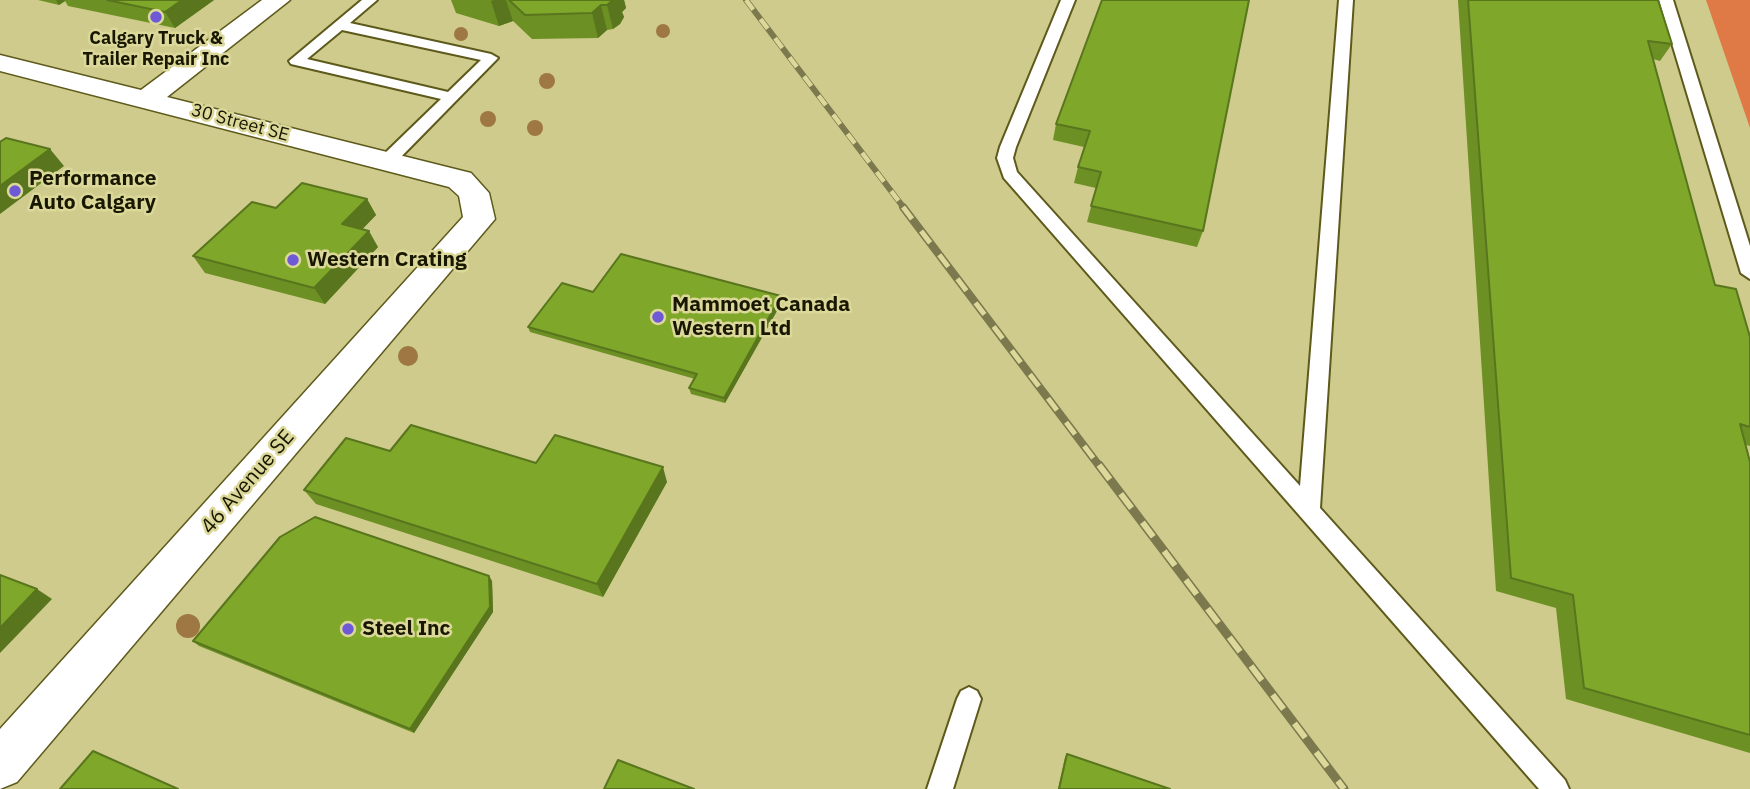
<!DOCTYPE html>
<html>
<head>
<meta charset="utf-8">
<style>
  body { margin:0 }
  canvas { display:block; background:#cecb8c }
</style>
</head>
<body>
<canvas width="1750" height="789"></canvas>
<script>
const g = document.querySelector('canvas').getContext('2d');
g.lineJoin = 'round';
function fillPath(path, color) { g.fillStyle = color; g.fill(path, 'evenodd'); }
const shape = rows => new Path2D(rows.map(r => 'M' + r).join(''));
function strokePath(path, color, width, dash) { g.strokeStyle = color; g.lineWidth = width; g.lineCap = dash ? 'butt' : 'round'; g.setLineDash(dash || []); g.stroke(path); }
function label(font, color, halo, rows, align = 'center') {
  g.font = font + ' "IBM Plex Sans",sans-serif'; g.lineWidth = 5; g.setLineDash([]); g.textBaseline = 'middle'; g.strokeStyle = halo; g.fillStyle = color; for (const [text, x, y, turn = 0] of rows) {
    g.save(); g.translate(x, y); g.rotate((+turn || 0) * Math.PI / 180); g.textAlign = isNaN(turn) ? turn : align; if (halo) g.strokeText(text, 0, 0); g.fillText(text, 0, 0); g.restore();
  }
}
const green = shape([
  [1706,0,1750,0,1750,128]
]);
const service = shape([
  [362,0,377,0,350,23,491,54,498,58,393,165,387,166,381,165,379,161,381,157,441,99,291,64,289,61,362,0],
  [342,30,481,60,448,92,307,59,342,30],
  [1061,0,1075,0,1016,147,1013,158,1017,172,1300,486,1339,0,1353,0,1320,508,1565,780,1569,789,1539,789,1004,178,997,158,1000,147,1061,0],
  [1659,0,1673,0,1750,246,1750,279,1741,273,1659,0],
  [969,687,977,691,981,699,953,789,927,789,957,699,961,691,969,687]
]);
const minor = shape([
  [262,0,290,0,167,97,471,173,489,193,495,219,17,782,0,789,0,729,463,217,459,196,449,187,0,71,0,55,141,90,262,0]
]);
const railFar2 = shape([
  [746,0,904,208]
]);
const railFar1 = shape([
  [903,207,1100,467]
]);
const rail = shape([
  [1099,465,1344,789]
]);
const trees = [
  [663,31,7],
  [461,34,7],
  [547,81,8],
  [488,119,8],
  [535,128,8],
  [408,356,10],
  [188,626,12]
];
const wall = shape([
  [38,0,214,0,175,28,68,6,65,1,59,5],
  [451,0,624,0,626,8,622,12,624,17,620,24,613,29,607,30,598,38,532,39,513,21,499,26,456,13],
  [1102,0,1203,231,1197,247,1087,222,1096,188,1074,183,1078,167,1084,147,1053,140,1056,124],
  [1458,0,1658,0,1672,44,1660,61,1653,59,1715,285,1750,337,1750,446,1746,445,1750,462,1750,753,1566,699,1556,608,1496,591],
  [367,199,376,215,362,229,378,247,325,304,205,273,193,256,276,208],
  [593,292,782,302,725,403,691,394,689,388,695,379,530,332,528,327],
  [390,451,536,463,667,482,603,597,316,504,304,490],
  [489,576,492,581,493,612,414,733,199,646,193,641],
  [1067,754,1170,789,1058,789,1065,757]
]);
const shadedWall = shape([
  [56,0,64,0,65,1,59,5],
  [182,0,214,0,175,28,165,12],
  [494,0,506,0,513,21,499,26,491,1],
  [613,0,624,0,626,8,622,12,624,17,620,24,613,29,607,5],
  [601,5,607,30,598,38,592,13],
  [50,149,64,166,0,214,0,186],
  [367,199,376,215,352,240,342,224],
  [369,231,378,247,325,304,314,288],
  [781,296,782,302,725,403,724,398],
  [663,467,667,482,603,597,597,584],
  [489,576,492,581,493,612,414,733,410,729],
  [37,589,52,599,0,653,0,628]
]);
const building = shape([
  [107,0,182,0,165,12,107,0],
  [509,0,613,0,607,5,601,5,592,13,525,15,509,0],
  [1102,0,1249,0,1203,231,1091,206,1101,172,1078,167,1090,131,1056,124,1102,0],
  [1468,0,1658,0,1672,44,1648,41,1715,285,1736,289,1750,337,1750,427,1740,424,1750,462,1750,735,1584,688,1573,595,1511,578,1468,0],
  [6,138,50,149,0,186,0,142,6,138],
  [302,183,367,199,342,224,369,231,314,288,193,256,252,202,276,208,302,183],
  [621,254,781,296,724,398,689,388,697,374,528,327,562,283,593,292,621,254],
  [411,425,536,463,555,435,663,467,597,584,304,490,346,438,390,451,411,425],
  [315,517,489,576,490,607,410,729,193,641,280,537,315,517],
  [0,575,37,589,0,628,0,575],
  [93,751,178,789,60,789,93,751],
  [1067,754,1170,789,1059,789,1067,754],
  [618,760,694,789,604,789,618,760]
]);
const markers = [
  [156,17,7,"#6e5ad4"],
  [15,191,7,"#6e5ad4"],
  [293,260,7,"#6e5ad4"],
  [658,317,7,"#6e5ad4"],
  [348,629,7,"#6e5ad4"]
];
const farPoinames = [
  ["Calgary Truck &",156,39],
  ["Trailer Repair Inc",156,60]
];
const farStreetnames = [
  ["30 Street SE",240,123,15]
];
const poiNames = [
  ["Performance",29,179],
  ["Auto Calgary",29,203],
  ["Western Crating",307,260],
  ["Mammoet Canada",672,305],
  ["Western Ltd",672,329],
  ["Steel Inc",362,629]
];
const streetNames = [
  ["46 Avenue SE",248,482,-49]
];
fillPath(green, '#df7946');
strokePath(service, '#5d5a1b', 4);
strokePath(minor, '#5d5a1b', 3);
fillPath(service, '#fff');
fillPath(minor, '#fff');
strokePath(railFar2, '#7b794d', 6);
strokePath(railFar1, '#7b794d', 8);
strokePath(rail, '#7b794d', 9);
strokePath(railFar2, '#dbd899', 4.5, [12]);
strokePath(railFar1, '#dbd899', 5, [15]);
strokePath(rail, '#dbd899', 6, [18]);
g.fillStyle = '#9f7742';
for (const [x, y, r] of trees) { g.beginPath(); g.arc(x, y, r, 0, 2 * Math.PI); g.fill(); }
fillPath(wall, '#6d9024');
fillPath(shadedWall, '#59751d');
fillPath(building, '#7fa72a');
strokePath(building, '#59751d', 2);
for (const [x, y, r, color] of markers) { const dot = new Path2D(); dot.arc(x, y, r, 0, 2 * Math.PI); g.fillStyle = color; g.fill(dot); strokePath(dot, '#dbd899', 2.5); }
label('bold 18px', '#181701', '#dbd899', farPoinames);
label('18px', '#181701', '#dbd899', farStreetnames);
label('bold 21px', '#181701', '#dbd899', poiNames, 'left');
label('21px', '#181701', '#dbd899', streetNames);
</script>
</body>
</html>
